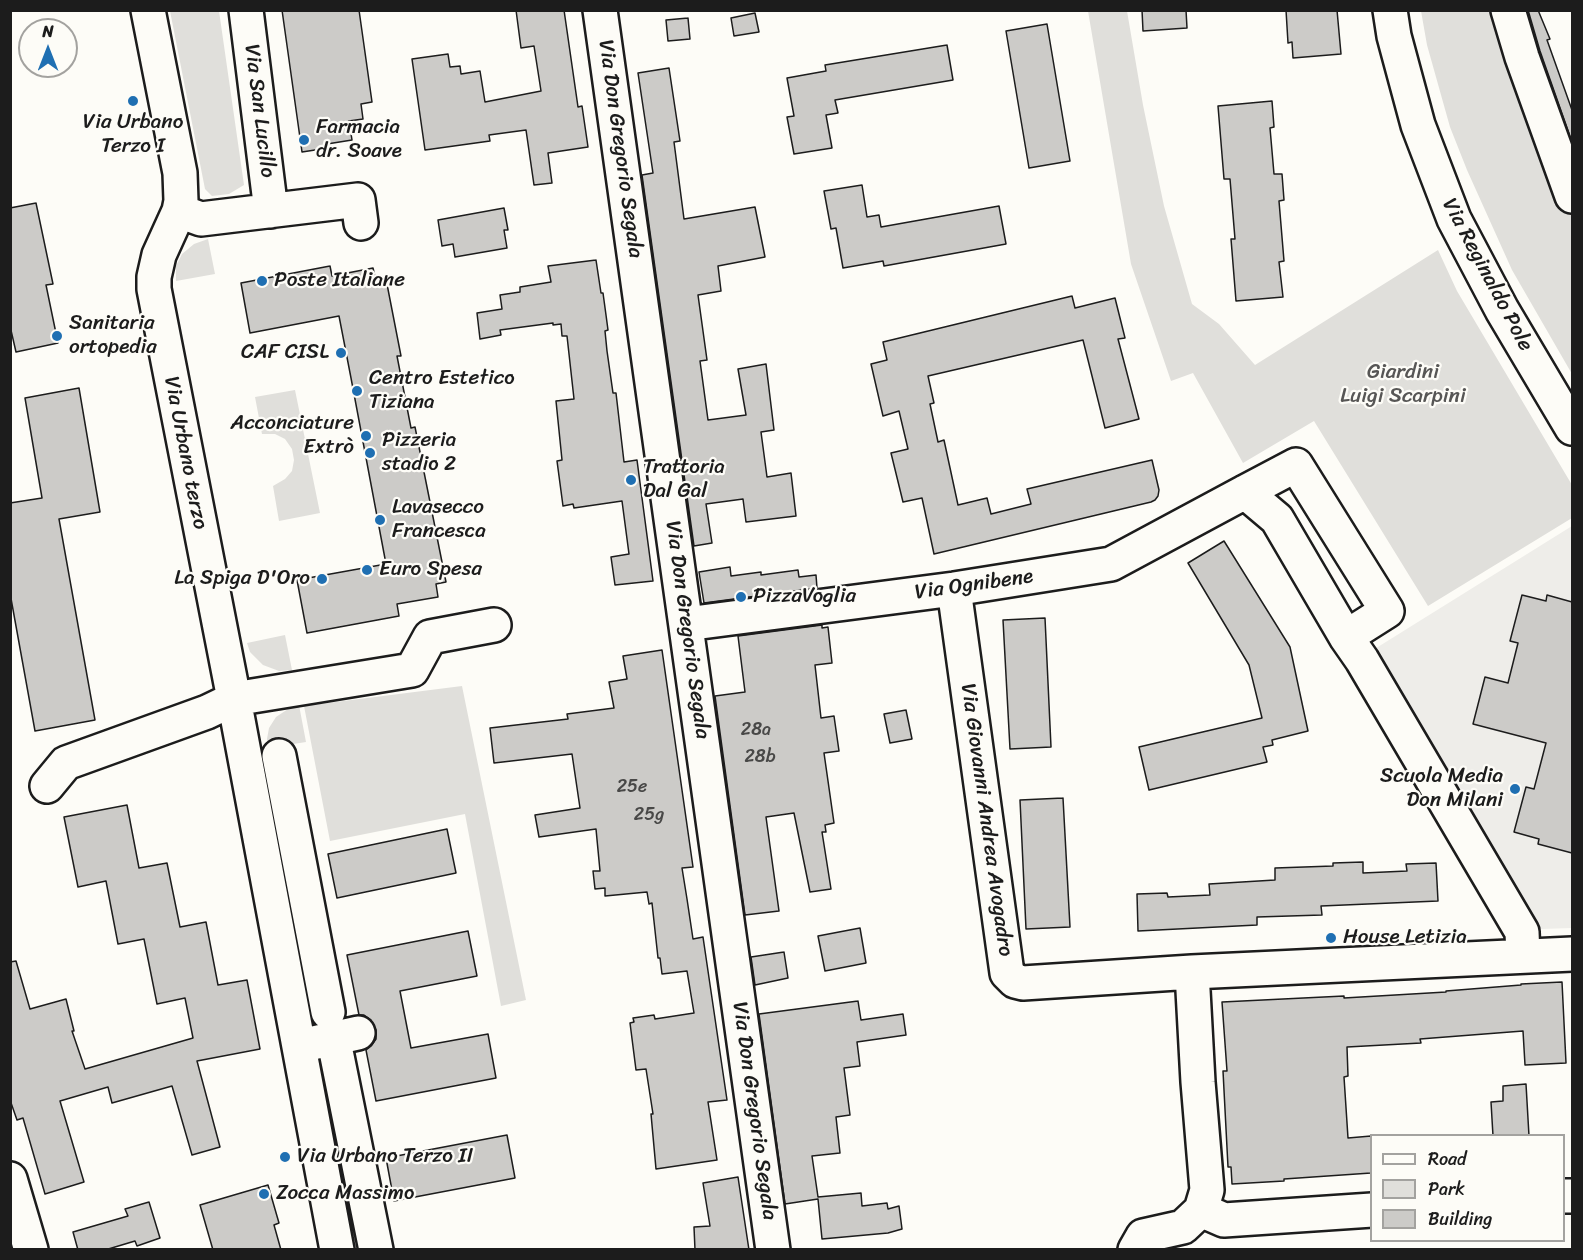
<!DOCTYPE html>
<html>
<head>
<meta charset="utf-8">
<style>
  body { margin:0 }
  #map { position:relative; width:1583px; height:1260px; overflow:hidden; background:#fdfcf7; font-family:Sriracha,sans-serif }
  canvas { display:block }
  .frame { position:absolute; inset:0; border:12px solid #1c1c1c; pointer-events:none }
  .legend { position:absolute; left:1370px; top:1134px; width:195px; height:108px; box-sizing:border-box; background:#fdfcf7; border:2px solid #a3a29f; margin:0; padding:8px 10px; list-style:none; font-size:18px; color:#1c1c1c }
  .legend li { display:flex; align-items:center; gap:12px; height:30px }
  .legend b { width:30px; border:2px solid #a3a29f }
  .north { position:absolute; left:18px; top:18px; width:60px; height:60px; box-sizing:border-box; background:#fdfcf7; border:2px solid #a3a29f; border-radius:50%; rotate:0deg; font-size:16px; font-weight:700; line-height:24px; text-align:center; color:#1c1c1c }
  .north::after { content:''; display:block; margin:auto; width:21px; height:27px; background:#1f6fb2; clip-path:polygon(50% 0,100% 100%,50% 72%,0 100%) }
</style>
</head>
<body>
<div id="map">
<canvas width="1583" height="1260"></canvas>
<div class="frame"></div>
<ul class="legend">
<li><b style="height:8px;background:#fdfcf7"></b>Road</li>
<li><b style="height:16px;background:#e0dfdb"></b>Park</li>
<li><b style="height:16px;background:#cccbc8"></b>Building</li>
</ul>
<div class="north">N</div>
</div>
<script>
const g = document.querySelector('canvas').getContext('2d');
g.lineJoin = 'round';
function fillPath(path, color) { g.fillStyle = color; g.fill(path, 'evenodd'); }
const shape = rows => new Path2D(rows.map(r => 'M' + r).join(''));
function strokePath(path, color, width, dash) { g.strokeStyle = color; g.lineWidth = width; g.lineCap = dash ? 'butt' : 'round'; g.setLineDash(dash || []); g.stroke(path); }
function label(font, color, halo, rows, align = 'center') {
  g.font = font + ' Sriracha,sans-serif'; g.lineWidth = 4.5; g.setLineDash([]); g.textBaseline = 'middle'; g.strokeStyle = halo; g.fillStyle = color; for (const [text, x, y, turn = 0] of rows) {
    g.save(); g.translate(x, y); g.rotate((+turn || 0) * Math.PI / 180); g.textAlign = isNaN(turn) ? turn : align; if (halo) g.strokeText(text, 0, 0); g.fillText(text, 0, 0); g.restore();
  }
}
const built = shape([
  [1572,526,1572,928,1541,929,1373,650]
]);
const green = shape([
  [170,11,219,11,244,185,229,194,212,196,205,189],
  [1088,11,1127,11,1143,105,1164,206,1192,304,1219,324,1255,365,1438,250,1457,291,1572,485,1572,518,1428,606,1314,421,1243,463,1193,373,1171,381,1131,264],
  [1421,11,1502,11,1522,80,1572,212,1572,374,1512,270,1467,170,1450,127,1427,45],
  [208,239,215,274,176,281,176,266,182,254,194,244],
  [295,390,320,513,279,521,273,486,285,479,292,471,294,460,292,449,285,439,275,434,262,434,255,397],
  [285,635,292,670,279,671,263,665,250,652,247,643],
  [462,686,526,1000,501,1006,465,814,330,841,304,706],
  [299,705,306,742,268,748,267,739,269,728,276,717,288,709]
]);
const building = shape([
  [282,10,359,10,372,102,361,104,363,119,349,121,352,140,327,144,328,148,302,152,282,10],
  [516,10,564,10,578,107,582,106,588,147,548,153,552,183,534,185,526,130,489,135,490,141,425,150,412,59,448,54,450,67,460,66,461,74,480,71,485,102,541,91,534,46,521,48,516,10],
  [1142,10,1186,10,1187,28,1143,31,1142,10],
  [1286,10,1337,10,1341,54,1293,58,1292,42,1288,43,1286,10],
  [1528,10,1538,10,1550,39,1547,40,1572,110,1572,142,1540,51,1528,10],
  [755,13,759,32,734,36,731,18,755,13],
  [688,18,690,39,668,41,666,20,688,18],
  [1047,24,1070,161,1029,168,1006,31,1047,24],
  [947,45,953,80,835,100,838,113,826,115,832,148,794,154,787,117,794,116,787,78,826,71,825,65,947,45],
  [669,68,680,141,674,142,684,219,755,207,765,257,718,266,721,291,698,295,707,360,700,361,708,420,746,415,738,369,766,364,774,430,761,432,767,477,791,473,796,516,746,522,743,499,706,504,712,543,694,546,642,175,653,173,638,73,669,68],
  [1272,101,1274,127,1270,128,1274,174,1282,174,1284,200,1279,201,1284,261,1279,262,1283,297,1236,301,1231,239,1235,239,1230,179,1224,179,1218,106,1272,101],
  [862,185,867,217,879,215,881,227,999,206,1006,244,884,266,883,261,843,268,836,228,831,229,824,191,862,185],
  [36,203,53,284,46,285,58,343,16,352,10,326,10,208,36,203],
  [504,208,508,230,504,230,507,248,455,257,453,244,442,246,438,220,504,208],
  [596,260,601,293,603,293,606,315,608,330,605,331,607,351,613,393,616,393,624,462,637,460,653,581,615,585,611,557,629,554,622,501,574,508,573,504,563,506,557,461,562,460,556,401,574,399,567,336,562,336,561,324,553,325,553,323,500,330,501,335,480,339,477,313,502,309,500,295,520,292,520,287,551,282,548,266,596,260],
  [330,266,332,276,373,268,376,281,386,279,401,356,397,356,411,428,415,427,446,582,436,584,438,597,397,604,399,616,307,633,297,580,386,564,351,378,339,316,250,333,241,283,330,266],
  [1072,296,1075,308,1115,298,1125,338,1118,339,1139,419,1105,428,1083,340,928,376,934,403,930,404,938,442,944,440,958,505,987,498,991,514,1031,504,1027,489,1152,460,1159,490,1158,496,1155,500,1151,502,934,554,922,498,903,502,891,453,908,449,899,411,883,416,871,364,887,360,883,342,1072,296],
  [79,388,100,512,59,519,95,720,35,731,10,593,10,503,42,498,25,398,79,388],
  [1224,541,1290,647,1308,731,1272,740,1273,745,1263,747,1267,762,1149,790,1139,747,1262,718,1249,665,1188,563,1224,541],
  [730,567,731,576,761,572,761,575,798,570,799,577,816,575,817,588,704,603,699,572,730,567],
  [1522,595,1546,601,1547,595,1572,602,1572,853,1538,844,1539,839,1514,832,1526,787,1534,789,1546,743,1473,724,1485,677,1508,683,1518,643,1510,641,1522,595],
  [1045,618,1051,747,1010,749,1003,620,1045,618],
  [822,625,822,628,828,627,832,663,815,665,821,718,834,716,839,751,824,753,834,823,825,825,826,832,822,832,831,889,810,892,794,813,766,817,779,911,745,915,715,696,745,692,738,636,822,625],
  [662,650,693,867,682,868,687,899,693,939,703,937,727,1100,708,1102,717,1160,656,1169,651,1114,653,1114,646,1069,636,1070,630,1023,634,1022,633,1018,654,1015,655,1019,694,1013,687,971,662,974,660,958,658,958,652,903,649,904,647,892,605,896,605,888,595,889,593,871,600,871,596,829,539,837,535,815,580,808,572,754,494,763,490,728,568,719,567,714,614,708,609,682,627,679,623,656,662,650],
  [906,710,912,739,890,743,884,714,906,710],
  [1063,798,1070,927,1026,929,1020,800,1063,798],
  [127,805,139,868,167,863,180,927,206,922,218,985,247,980,260,1049,197,1061,220,1147,192,1155,172,1086,112,1103,108,1087,60,1101,84,1182,45,1194,23,1118,17,1120,10,1100,10,962,16,961,30,1009,66,999,74,1031,72,1031,85,1069,193,1038,185,998,157,1004,144,939,118,944,106,881,78,887,64,817,127,805],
  [447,829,456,873,337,898,328,854,447,829],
  [1363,862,1363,873,1407,871,1406,864,1436,863,1438,901,1321,906,1322,915,1257,917,1257,925,1138,931,1137,894,1167,893,1168,897,1210,895,1209,884,1275,880,1275,868,1333,866,1333,863,1363,862],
  [860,928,866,963,825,971,818,936,860,928],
  [468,931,477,976,400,991,411,1048,488,1034,496,1078,376,1101,366,1050,371,1046,376,1039,376,1030,371,1020,364,1015,359,1015,347,955,468,931],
  [784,952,788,978,755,985,751,957,784,952],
  [1562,982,1566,1063,1525,1065,1523,1031,1420,1039,1421,1043,1347,1047,1348,1076,1344,1077,1348,1138,1371,1136,1371,1173,1284,1179,1284,1181,1232,1184,1231,1167,1228,1167,1223,1071,1227,1071,1222,1002,1344,996,1344,998,1446,992,1446,991,1521,985,1521,984,1562,982],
  [858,1001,861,1020,903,1014,906,1035,857,1042,860,1066,844,1068,850,1115,836,1117,840,1153,812,1156,818,1197,861,1193,862,1206,887,1203,888,1209,899,1206,902,1229,888,1233,822,1239,818,1199,785,1204,759,1014,858,1001],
  [1526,1084,1529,1136,1493,1136,1491,1102,1503,1101,1503,1086,1526,1084],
  [507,1135,515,1178,394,1201,386,1158,507,1135],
  [738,1177,749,1250,695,1250,694,1227,710,1226,703,1183,738,1177],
  [268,1185,279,1223,274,1225,281,1250,213,1250,200,1205,268,1185],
  [149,1202,160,1238,137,1246,135,1241,105,1250,78,1250,73,1232,128,1216,125,1209,149,1202]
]);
const minor = shape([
  [148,10,180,173,181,201,179,211,159,255,154,277,154,289,234,699,337,1250],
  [246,10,271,211],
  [600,10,773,1250],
  [1390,10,1394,36,1418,125,1454,219,1502,310,1572,428],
  [1508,10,1522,57,1572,196],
  [179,211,201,219,358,200,361,223],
  [954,589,1007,973,1015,981,1023,983,1192,972,1572,954],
  [686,624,954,589,1111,564,1245,492,1296,465,1387,611,1346,637,1277,519,1245,492],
  [1346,637,1362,660,1522,932,1523,956],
  [279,756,328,1012],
  [47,786,66,763,207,712,234,699,412,670,430,637,494,625],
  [304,1045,358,1033],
  [337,1056,376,1250],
  [10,1179,31,1250],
  [1564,1196,1572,1196],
  [1201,1210,1224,1220,1372,1210],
  [1135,1250,1143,1236,1183,1227,1201,1210,1207,1190,1198,1082,1192,972]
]);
const markers = [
  [133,101,6,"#1f6fb2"],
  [304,140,6,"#1f6fb2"],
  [262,281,6,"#1f6fb2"],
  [57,336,6,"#1f6fb2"],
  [341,353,6,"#1f6fb2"],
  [357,391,6,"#1f6fb2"],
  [366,436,6,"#1f6fb2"],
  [370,453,6,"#1f6fb2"],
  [631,480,6,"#1f6fb2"],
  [380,520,6,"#1f6fb2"],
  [367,570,6,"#1f6fb2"],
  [322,579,6,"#1f6fb2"],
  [741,597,6,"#1f6fb2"],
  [1515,789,6,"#1f6fb2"],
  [1331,938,6,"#1f6fb2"],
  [285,1157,6,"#1f6fb2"],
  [264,1194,6,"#1f6fb2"]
];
const numberNames = [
  ["28a",756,730],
  ["28b",760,757],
  ["25e",632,787],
  ["25g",649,815]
];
const streetNames = [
  ["Via San Lucillo",259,111,83],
  ["Via Don Gregorio Segala",620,149,82],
  ["Via Reginaldo Pole",1487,275,62],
  ["Via Urbano terzo",185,453,79],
  ["Via Ognibene",974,585,-8],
  ["Via Don Gregorio Segala",687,630,82],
  ["Via Giovanni Andrea Avogadro",986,820,82],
  ["Via Don Gregorio Segala",754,1111,82]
];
const poiNames = [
  ["Via Urbano",133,123,"center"],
  ["Terzo I",133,147,"center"],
  ["Farmacia",316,128],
  ["dr. Soave",316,152],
  ["Poste Italiane",274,281],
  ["Sanitaria",69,324],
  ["ortopedia",69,348],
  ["CAF CISL",329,353,"right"],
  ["Centro Estetico",369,379],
  ["Tiziana",369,403],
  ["Acconciature",354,424,"right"],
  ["Extrò",354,448,"right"],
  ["Pizzeria",382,441],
  ["stadio 2",382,465],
  ["Trattoria",643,468],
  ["Dal Gal",643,492],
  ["Lavasecco",392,508],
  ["Francesca",392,532],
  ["Euro Spesa",379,570],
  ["La Spiga D'Oro",310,579,"right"],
  ["PizzaVoglia",753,597],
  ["Scuola Media",1503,777,"right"],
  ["Don Milani",1503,801,"right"],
  ["House Letizia",1343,938],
  ["Via Urbano Terzo II",297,1157],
  ["Zocca Massimo",276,1194]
];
const parkNames = [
  ["Giardini",1403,373],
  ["Luigi Scarpini",1403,397]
];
fillPath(built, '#eeede9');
fillPath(green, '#e0dfdb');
fillPath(building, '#cccbc8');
strokePath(building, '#1c1c1c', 1.5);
strokePath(minor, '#1c1c1c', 38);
strokePath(minor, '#fdfcf7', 33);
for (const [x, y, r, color] of markers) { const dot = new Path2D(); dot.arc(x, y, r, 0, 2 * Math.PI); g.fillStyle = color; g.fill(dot); strokePath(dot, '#fdfcf7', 2); }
label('18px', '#484847', null, numberNames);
label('21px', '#1c1c1c', '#fdfcf7', streetNames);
label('21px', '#1c1c1c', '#fdfcf7', poiNames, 'left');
label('21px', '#575655', '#fdfcf7', parkNames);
</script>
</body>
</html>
